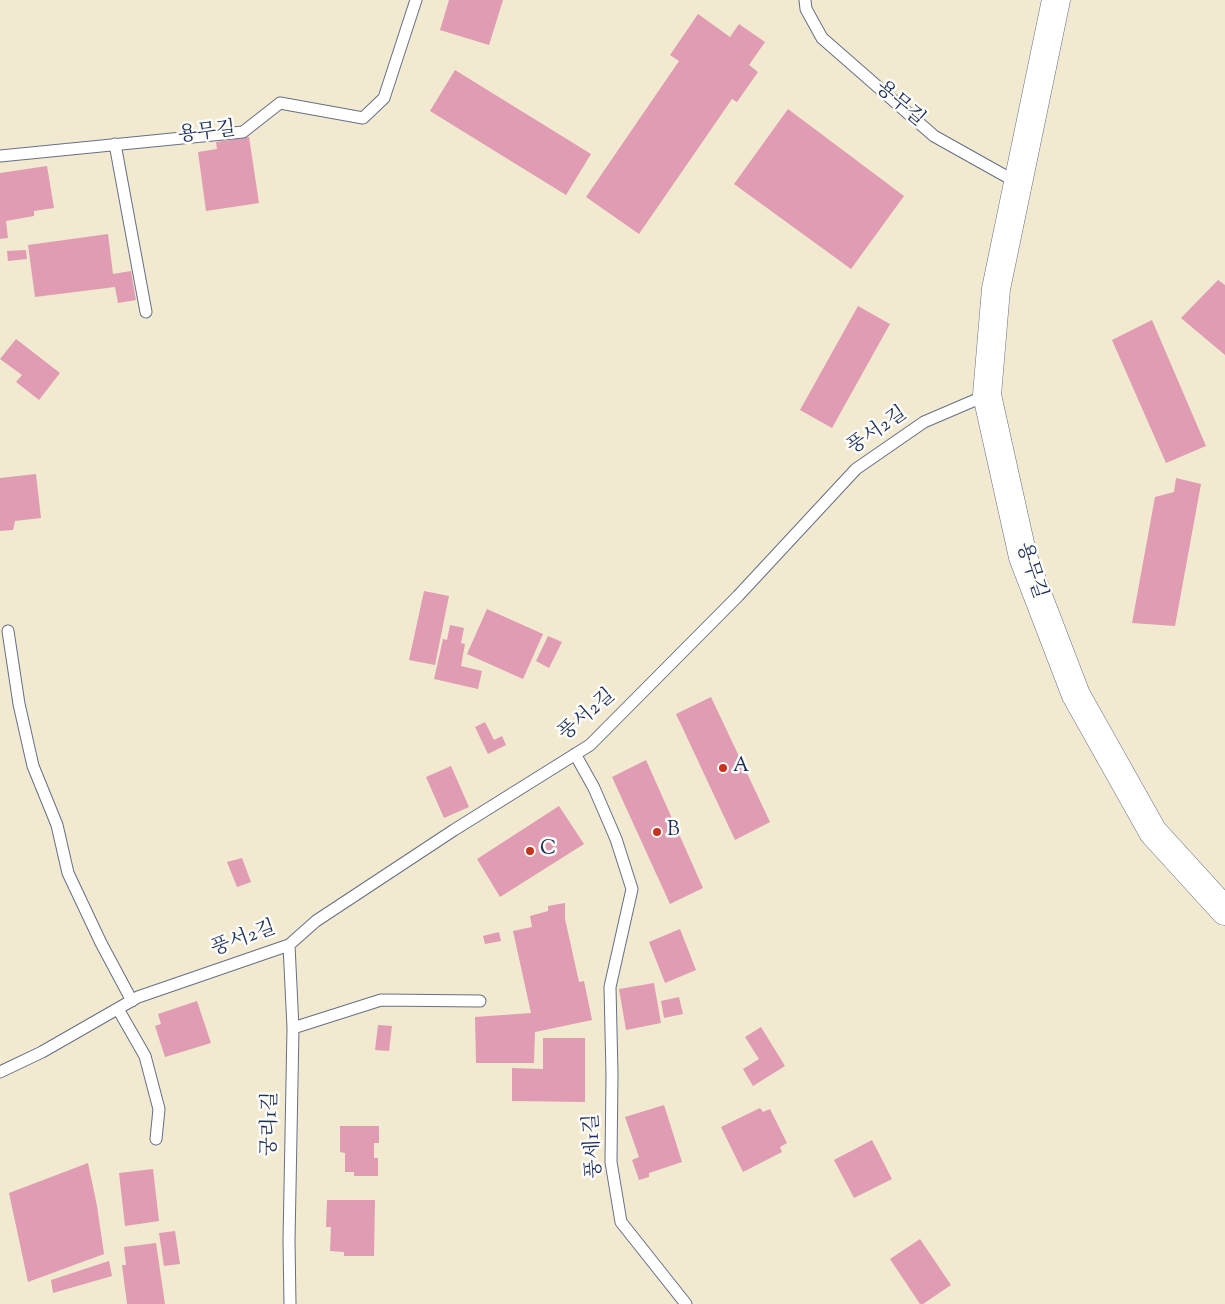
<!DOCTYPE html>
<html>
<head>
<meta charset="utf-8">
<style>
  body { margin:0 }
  canvas { display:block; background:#f1e9d0 }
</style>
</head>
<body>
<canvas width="1225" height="1304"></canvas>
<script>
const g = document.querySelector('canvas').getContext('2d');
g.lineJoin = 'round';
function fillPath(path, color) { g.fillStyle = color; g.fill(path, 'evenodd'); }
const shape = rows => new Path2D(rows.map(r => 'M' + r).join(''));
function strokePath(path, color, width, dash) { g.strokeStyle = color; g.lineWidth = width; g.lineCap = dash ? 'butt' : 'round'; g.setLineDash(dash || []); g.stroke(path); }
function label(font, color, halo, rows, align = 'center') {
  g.font = font + ' "Sorts Mill Goudy","Noto Serif KR",serif'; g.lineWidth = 5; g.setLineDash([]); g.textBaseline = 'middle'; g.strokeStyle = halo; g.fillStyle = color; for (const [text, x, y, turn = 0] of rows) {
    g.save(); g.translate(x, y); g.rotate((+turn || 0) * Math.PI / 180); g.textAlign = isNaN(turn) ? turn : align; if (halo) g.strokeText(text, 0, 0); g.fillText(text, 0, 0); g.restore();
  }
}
const building = shape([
  [449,0,503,0,489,45,440,30],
  [698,14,730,37,739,24,765,42,749,65,758,72,737,102,732,99,639,234,586,197,679,61,670,55],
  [455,70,591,154,566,195,430,111],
  [788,109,904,196,851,269,734,184],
  [249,137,259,203,206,211,198,152,217,149,216,142],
  [47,166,54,208,34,211,34,216,6,221,8,238,0,239,0,173],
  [108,234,113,274,131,271,136,300,118,303,115,287,35,297,28,245],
  [26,250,27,259,8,261,7,251],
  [1218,280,1225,285,1225,355,1181,318],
  [858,306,890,324,832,428,800,410],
  [1152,320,1206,446,1166,463,1112,340],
  [16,339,60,373,39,400,16,382,22,375,0,359],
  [36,474,41,518,15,521,13,530,0,531,0,478],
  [1176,478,1201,484,1175,626,1132,623,1155,497,1174,492],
  [424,591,449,596,435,665,409,660],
  [487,609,543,634,523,679,467,654],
  [450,625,464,628,461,643,465,644,461,666,482,671,478,689,434,679,443,639,447,640],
  [548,636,562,642,549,668,536,661],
  [711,697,770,822,735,840,676,714],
  [485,722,494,740,502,736,506,745,488,754,475,727],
  [646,760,703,888,670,904,612,777],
  [451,766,469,807,444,818,426,777],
  [559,806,584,844,500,897,477,859],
  [242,858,251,882,237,887,227,862],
  [565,903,565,919,579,982,584,981,592,1020,535,1032,534,1063,476,1063,475,1017,531,1013,513,931,532,927,530,916,548,911,548,906],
  [680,929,696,970,665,983,649,942],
  [499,932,501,941,485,944,483,936],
  [654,983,661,1023,626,1030,619,989],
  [679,997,683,1014,664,1018,661,1001],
  [197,1001,211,1043,165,1057,155,1026,161,1024,158,1014],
  [378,1025,392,1026,389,1051,375,1050],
  [761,1027,785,1066,753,1086,743,1069,759,1059,745,1037],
  [543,1038,585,1038,585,1102,512,1101,512,1068,543,1069],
  [664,1105,682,1162,649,1173,649,1177,639,1180,632,1160,639,1157,625,1117],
  [760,1108,763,1112,770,1109,787,1143,780,1147,782,1152,743,1172,721,1127],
  [340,1126,379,1126,379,1143,374,1143,374,1158,378,1158,378,1176,354,1176,354,1172,345,1172,345,1153,340,1152],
  [872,1140,892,1179,854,1198,834,1160],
  [88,1163,97,1206,104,1254,28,1282,9,1193],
  [153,1169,159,1221,125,1226,119,1173],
  [327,1200,375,1200,374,1256,344,1256,344,1252,330,1251,331,1227,326,1227],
  [175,1231,180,1264,164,1266,159,1233],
  [920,1239,951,1285,923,1304,920,1304,890,1259],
  [156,1243,165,1304,127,1304,122,1265,126,1265,124,1247],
  [109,1261,112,1276,53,1293,51,1280]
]);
const service = shape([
  [805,0,806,9,822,38,934,136,1018,183],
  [115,144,146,312],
  [0,156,243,132,280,103,363,118,384,98,416,0],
  [8,631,19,704,33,766,57,825,68,873,101,943,132,1001],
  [575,754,594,788,616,839,632,889,610,987,612,1074,611,1162,621,1222,686,1304],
  [289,945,293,1028,289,1241,290,1304],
  [118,1009,145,1056,159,1109,156,1139],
  [293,1028,381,1000,480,1001],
  [0,1072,42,1052,138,997,289,945,316,921,454,830,590,745,738,596,856,469,924,422,987,395]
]);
const tertiary = shape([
  [1056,0,996,289,987,395,1023,557,1076,695,1153,832,1225,911]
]);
const markers = [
  [723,768,5,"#c8321e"],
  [657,832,5,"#c8321e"],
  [530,851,5,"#c8321e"]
];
const streetNames = [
  ["용무길",899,105,41],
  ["용무길",207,134,-7],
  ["풍서2길",878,432,-35],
  ["용무길",1030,571,72],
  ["풍서2길",588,716,-41],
  ["풍서2길",244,940,-20],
  ["궁리1길",272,1124,-89],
  ["풍세1길",595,1146,-93]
];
const poiNames = [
  ["A",733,768],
  ["B",667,832],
  ["C",540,851]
];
fillPath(building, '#e09cb3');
strokePath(service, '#667086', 13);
strokePath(tertiary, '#667086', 29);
strokePath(service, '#fff', 11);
strokePath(tertiary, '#fff', 28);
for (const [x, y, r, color] of markers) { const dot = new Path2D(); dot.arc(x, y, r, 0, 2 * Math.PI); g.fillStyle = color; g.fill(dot); strokePath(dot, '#fdfcf7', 2); }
label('20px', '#1b2f5e', '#fdfcf7', streetNames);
label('20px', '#1b2f5e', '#fdfcf7', poiNames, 'left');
</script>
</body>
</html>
